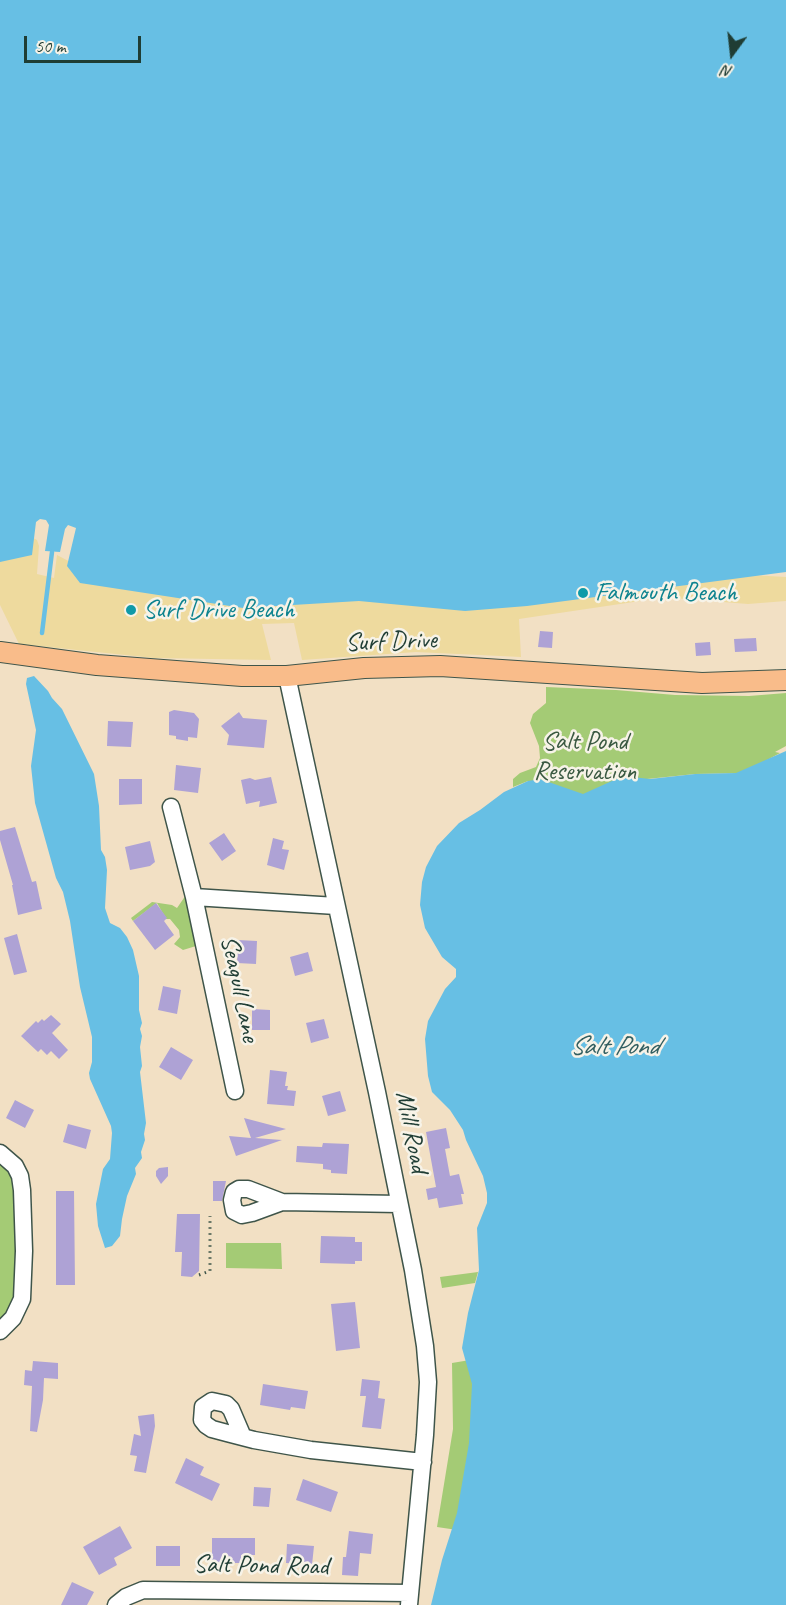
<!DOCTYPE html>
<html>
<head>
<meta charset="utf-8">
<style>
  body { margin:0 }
  #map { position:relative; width:786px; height:1605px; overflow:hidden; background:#f2e0c4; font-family:Caveat,sans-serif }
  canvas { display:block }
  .north { position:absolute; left:702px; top:24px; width:60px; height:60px; -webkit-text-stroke:4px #f7f3e8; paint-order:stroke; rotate:195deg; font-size:16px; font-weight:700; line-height:24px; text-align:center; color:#1f3d34 }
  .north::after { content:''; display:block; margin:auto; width:21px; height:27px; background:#1f3d34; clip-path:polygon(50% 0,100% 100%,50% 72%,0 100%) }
  .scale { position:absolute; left:24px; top:36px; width:117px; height:27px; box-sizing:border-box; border:3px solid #1f3d34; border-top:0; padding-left:8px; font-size:18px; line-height:21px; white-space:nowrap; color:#1f3d34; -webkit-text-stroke:4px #f7f3e8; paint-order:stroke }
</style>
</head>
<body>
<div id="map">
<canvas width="786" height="1605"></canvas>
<div class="north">N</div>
<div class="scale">50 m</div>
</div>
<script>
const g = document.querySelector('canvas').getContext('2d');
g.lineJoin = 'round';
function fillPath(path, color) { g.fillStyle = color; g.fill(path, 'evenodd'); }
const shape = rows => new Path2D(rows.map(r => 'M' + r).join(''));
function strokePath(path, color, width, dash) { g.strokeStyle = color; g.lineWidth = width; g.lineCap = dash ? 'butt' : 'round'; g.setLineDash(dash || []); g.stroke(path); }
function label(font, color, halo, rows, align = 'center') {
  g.font = font + ' Caveat,sans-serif'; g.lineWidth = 5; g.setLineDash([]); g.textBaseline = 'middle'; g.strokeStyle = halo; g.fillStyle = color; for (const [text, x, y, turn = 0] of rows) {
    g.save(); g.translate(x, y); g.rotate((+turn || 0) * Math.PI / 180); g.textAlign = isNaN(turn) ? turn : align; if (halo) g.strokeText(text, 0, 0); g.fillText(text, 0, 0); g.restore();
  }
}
const green = shape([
  [546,687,616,690,675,695,749,696,786,693,786,746,775,752,780,753,743,773,695,774,647,779,580,800,528,781,513,787,513,779,520,773,536,767,540,758,539,746,530,723,533,714,546,703],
  [186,895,196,946,183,950,174,944,180,937,179,930,170,919,166,919,157,903,133,921,131,918,152,902,172,905,177,908],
  [0,1162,10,1174,14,1186,17,1298,0,1324],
  [226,1243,281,1243,282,1269,226,1268],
  [478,1272,475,1283,442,1288,440,1277],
  [476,1359,464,1531,437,1527,453,1429,452,1363]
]);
const sand = shape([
  [0,531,28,535,37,540,39,546,37,574,54,578,57,555,76,565,681,571,786,577,786,601,748,604,673,598,647,600,519,619,521,657,416,652,302,660,294,623,262,624,271,660,154,658,19,644,0,605]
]);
const water = shape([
  [0,0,786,0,786,572,527,606,465,611,359,601,243,608,80,583,67,566,76,528,68,525,65,529,60,552,45,551,49,525,46,520,40,519,36,522,32,555,0,562],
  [34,676,48,691,52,698,62,709,94,774,99,806,101,850,105,857,107,870,105,908,110,923,120,928,127,937,133,950,139,976,139,1010,142,1023,140,1029,142,1036,140,1047,142,1066,140,1072,146,1123,144,1134,145,1140,141,1152,142,1158,135,1168,136,1174,127,1196,122,1219,120,1236,112,1246,105,1248,98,1226,96,1204,103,1169,110,1159,112,1133,111,1126,90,1079,89,1073,92,1062,92,1037,80,987,70,921,63,892,56,878,35,803,31,766,36,730,26,684,27,678],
  [786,751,786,1605,431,1605,442,1560,457,1513,469,1443,472,1384,462,1348,468,1313,479,1270,477,1228,487,1203,487,1193,483,1176,466,1140,463,1130,450,1110,432,1092,428,1076,425,1039,428,1021,445,989,456,977,456,969,442,957,425,928,420,905,422,882,426,867,437,846,459,823,480,810,504,792,528,781,540,779,583,794,623,776,650,779,695,774,736,773]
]);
const stream = shape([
  [42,633,52,552]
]);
const building = shape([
  [540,631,553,632,552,648,538,647],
  [756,638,757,651,735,652,734,639],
  [710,642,711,655,696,656,695,643],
  [174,710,194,713,199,719,197,738,188,737,188,741,176,739,176,736,169,735,169,712],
  [239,712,243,718,267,720,264,748,227,745,229,735,221,726],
  [108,721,133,722,131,747,107,746],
  [176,765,201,768,198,793,174,790],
  [271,777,277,803,259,807,260,801,246,804,241,780,250,778,255,780],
  [119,779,142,779,142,804,119,805],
  [15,827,32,882,36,881,42,909,18,915,12,885,13,885,0,840,0,831],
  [224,833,236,851,222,861,209,843],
  [273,838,284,841,282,849,289,850,284,870,267,865],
  [150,841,155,862,150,866,130,870,125,847],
  [156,903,167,918,164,921,174,935,155,950,133,921],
  [17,934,27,972,14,975,4,938],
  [238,940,257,941,256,964,237,963],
  [308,952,313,971,295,976,290,957],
  [163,986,181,990,177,1014,158,1010],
  [252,1009,270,1010,270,1030,252,1030],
  [51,1015,61,1024,52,1033,68,1050,59,1059,51,1051,47,1055,41,1049,38,1052,21,1036,36,1021,38,1023,42,1019,44,1021],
  [324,1019,329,1038,311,1043,306,1023],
  [171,1047,193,1060,181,1080,159,1067],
  [270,1070,287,1072,285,1086,288,1086,287,1090,296,1091,294,1106,267,1104],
  [340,1091,346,1111,328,1116,322,1096],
  [15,1100,34,1110,25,1128,6,1118],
  [244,1118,286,1129,255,1138,282,1140,236,1156,229,1136,251,1138],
  [68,1124,91,1130,86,1149,63,1142],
  [446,1128,450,1148,445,1149,450,1176,459,1174,464,1194,461,1194,463,1204,439,1208,437,1198,428,1200,426,1189,436,1187,426,1132],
  [323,1143,349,1144,347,1174,331,1173,331,1170,323,1169,323,1164,296,1162,297,1146,322,1147],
  [168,1167,168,1176,161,1184,156,1176,156,1171,159,1168],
  [213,1181,226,1181,222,1201,213,1201],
  [56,1191,74,1191,75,1285,56,1285],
  [177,1214,200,1214,199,1271,192,1277,181,1276,182,1252,175,1252],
  [321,1236,355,1237,355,1242,362,1242,362,1261,355,1261,355,1264,320,1263],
  [355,1302,360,1348,336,1351,331,1304],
  [33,1361,58,1363,58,1379,44,1378,43,1400,37,1432,30,1431,32,1386,24,1385,25,1370,32,1371],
  [362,1379,380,1381,378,1398,385,1399,381,1429,362,1427,366,1396,360,1396],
  [263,1384,308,1391,305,1409,291,1407,290,1410,260,1405],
  [154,1414,155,1426,146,1473,134,1471,137,1456,130,1455,134,1434,141,1436,138,1416],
  [186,1458,204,1467,200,1475,220,1484,212,1501,175,1483],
  [303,1479,338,1492,331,1512,296,1500],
  [254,1487,271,1488,269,1507,253,1506],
  [120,1526,132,1548,114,1558,117,1565,99,1575,83,1547],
  [349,1531,373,1534,371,1554,360,1553,358,1576,342,1575,343,1557,346,1557],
  [212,1538,255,1538,255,1555,241,1555,241,1563,212,1563],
  [287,1544,314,1546,312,1565,286,1563],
  [156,1546,180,1546,180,1566,156,1566],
  [72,1582,94,1592,87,1605,61,1605]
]);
const path = shape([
  [199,1275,210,1271,210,1216]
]);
const minor = shape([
  [287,676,377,1092,413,1270,425,1346,428,1382,425,1435,409,1605],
  [171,807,194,897,235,1091],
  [194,897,336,906],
  [0,1153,15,1166,20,1176,22,1190,24,1251,22,1299,13,1318,0,1331],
  [282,1202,252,1213,242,1215,234,1211,232,1200,234,1192,239,1189,248,1189,282,1202,399,1204],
  [243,1437,231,1409,226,1404,212,1401,203,1407,202,1420,206,1425,212,1429,227,1433,254,1440,311,1450,423,1462],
  [116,1605,126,1597,143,1590,410,1593]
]);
const major = shape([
  [0,652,97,665,242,676,287,676,364,668,440,666,702,683,786,680]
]);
const markers = [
  [583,593,6,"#0f9aa8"],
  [131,610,6,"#0f9aa8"]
];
const cultureNames = [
  ["Falmouth Beach",595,593],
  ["Surf Drive Beach",143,610]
];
const streetNames = [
  ["Surf Drive",391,642,-2],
  ["Seagull Lane",239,989,78],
  ["Mill Road",411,1132,79],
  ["Salt Pond Road",261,1566,1]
];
const parkNames = [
  ["Salt Pond",585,742],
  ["Reservation",585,772]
];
const waterNames = [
  ["Salt Pond",614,1047]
];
fillPath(green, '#a4cb75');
fillPath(sand, '#eeda9e');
fillPath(water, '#67bfe4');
strokePath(stream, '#67bfe4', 4.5);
fillPath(building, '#aea2d5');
strokePath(minor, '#3f554a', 19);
strokePath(major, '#3f554a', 22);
strokePath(path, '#3f554a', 3, [1.5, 4.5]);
strokePath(minor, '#fff', 16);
strokePath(major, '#f9bc8a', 20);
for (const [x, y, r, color] of markers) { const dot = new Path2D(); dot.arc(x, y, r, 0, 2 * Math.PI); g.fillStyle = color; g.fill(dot); strokePath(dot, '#f7f3e8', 2); }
label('26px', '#0d838f', '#f7f3e8', cultureNames, 'left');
label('26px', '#1f3d34', '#f7f3e8', streetNames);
label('26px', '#3a5941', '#f7f3e8', parkNames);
label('italic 27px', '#315e60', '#f7f3e8', waterNames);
</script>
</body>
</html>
